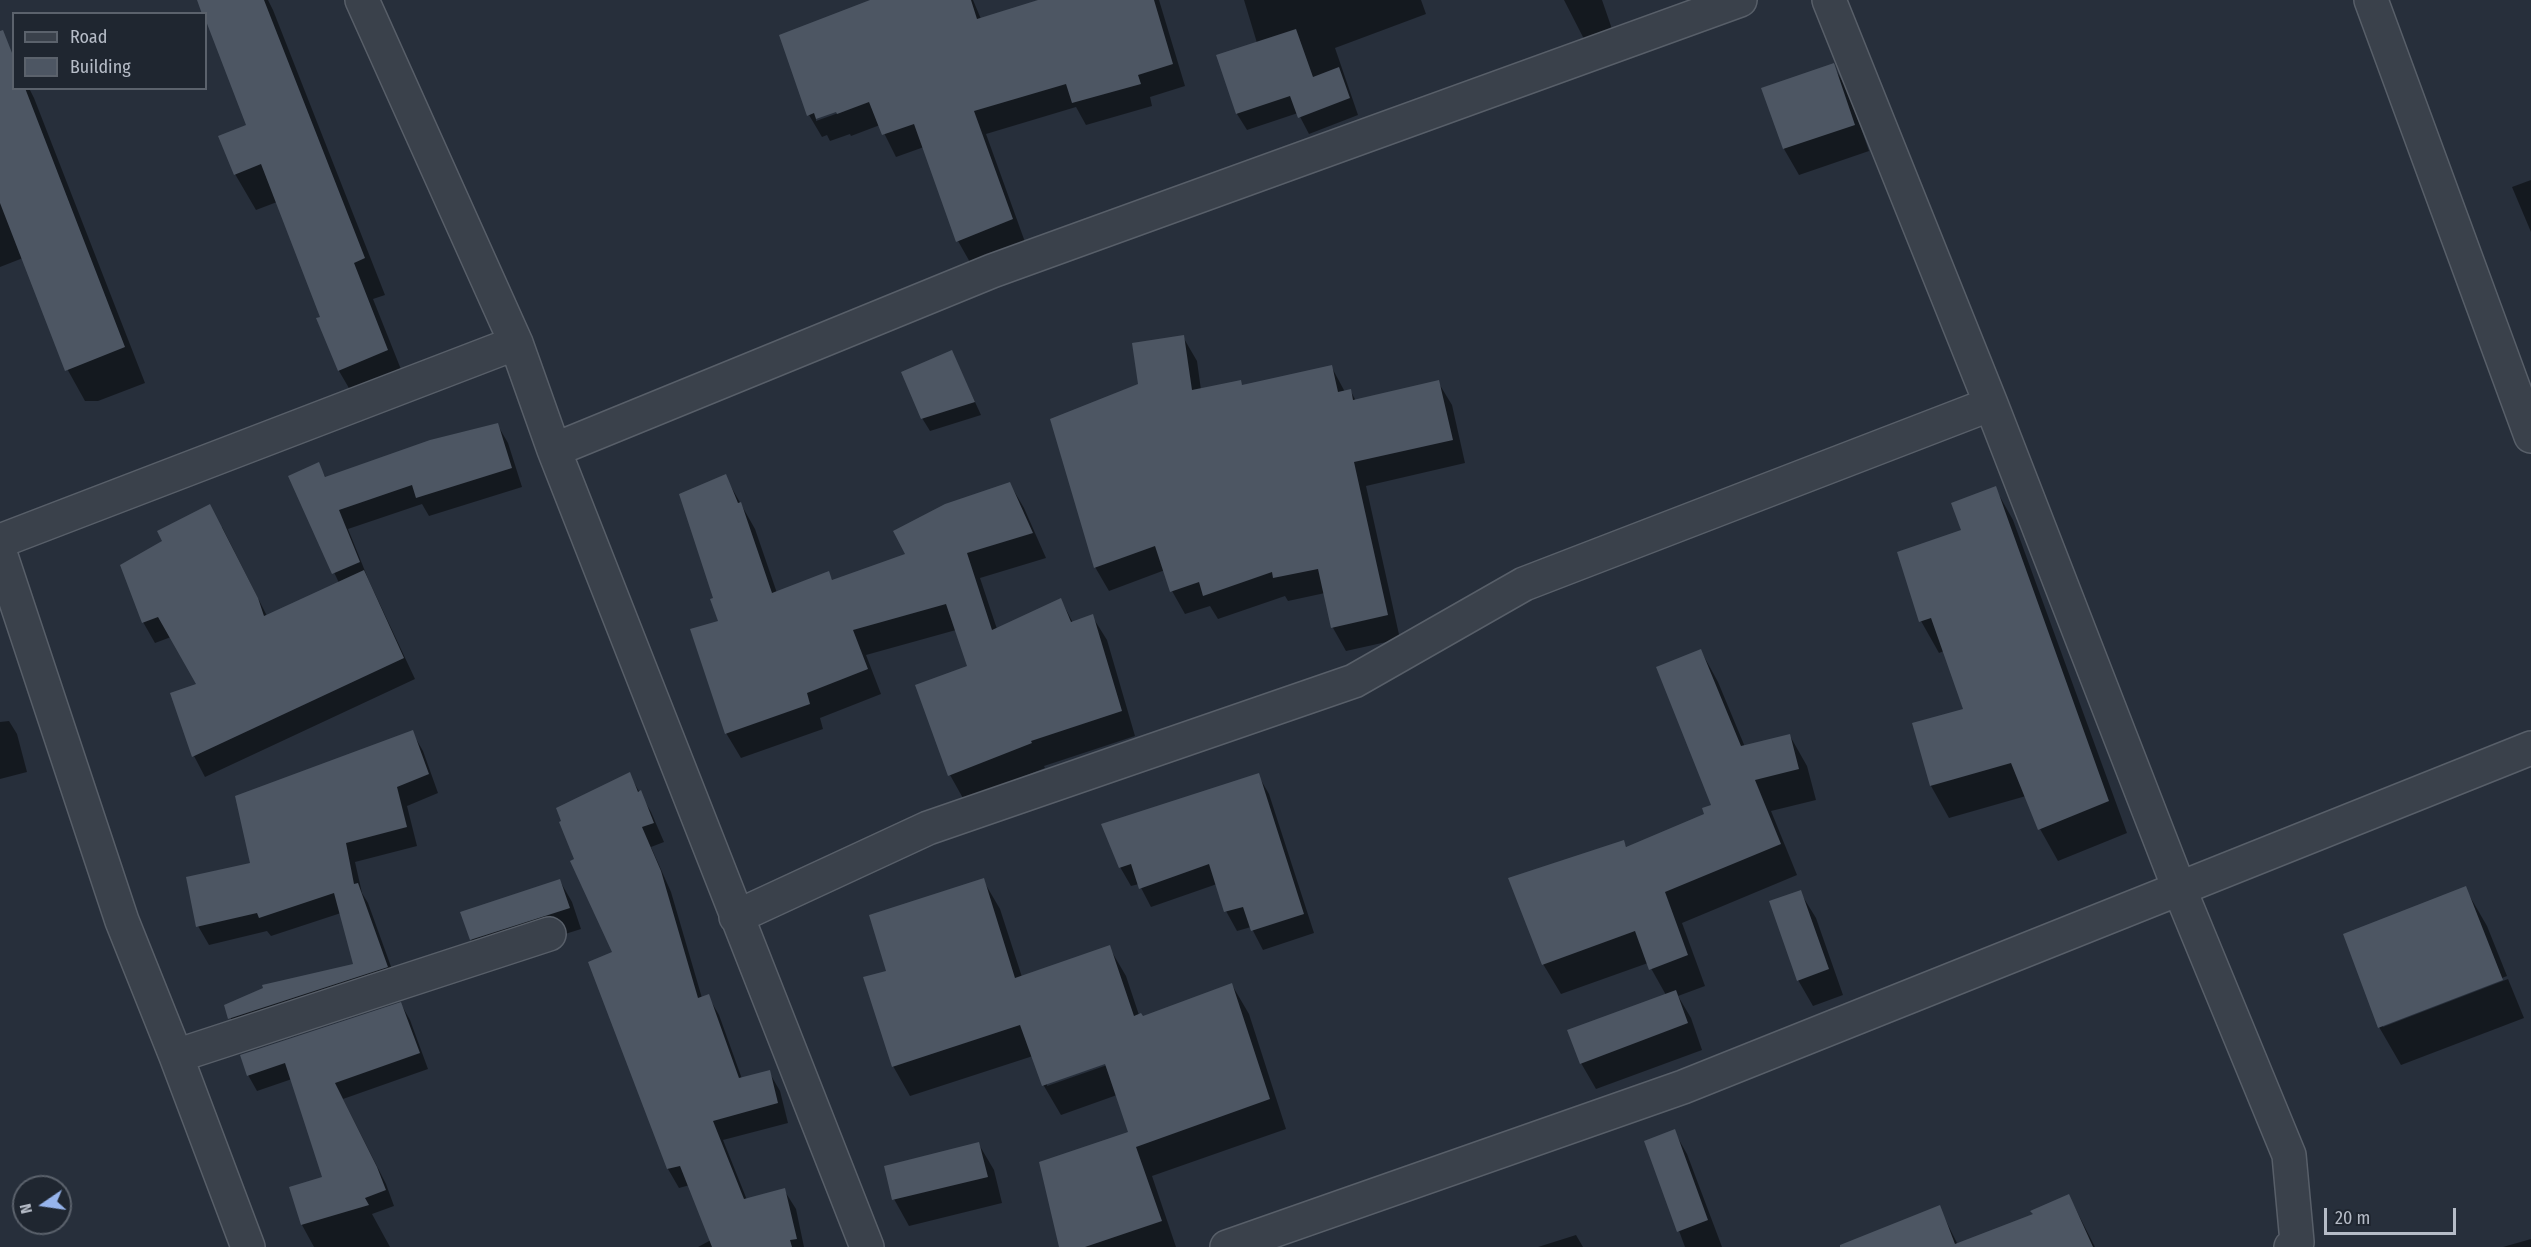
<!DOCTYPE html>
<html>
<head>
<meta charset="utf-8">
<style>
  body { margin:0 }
  #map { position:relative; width:2531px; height:1247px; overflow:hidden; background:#272f3b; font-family:"Fira Sans Condensed",sans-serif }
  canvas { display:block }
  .legend { position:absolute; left:12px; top:12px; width:195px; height:78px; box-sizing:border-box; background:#1f2630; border:2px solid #5b626c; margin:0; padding:8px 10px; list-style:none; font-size:18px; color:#b6bcc7 }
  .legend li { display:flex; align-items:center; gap:12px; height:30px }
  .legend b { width:30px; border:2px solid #5b626c }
  .north { position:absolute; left:12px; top:1175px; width:60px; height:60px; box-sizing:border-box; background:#1f2630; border:2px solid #5b626c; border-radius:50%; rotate:257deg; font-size:16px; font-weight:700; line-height:24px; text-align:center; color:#b6bcc7 }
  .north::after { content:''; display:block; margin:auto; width:21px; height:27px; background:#96b4ec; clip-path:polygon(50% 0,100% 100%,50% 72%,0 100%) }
  .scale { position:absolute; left:2324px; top:1208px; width:132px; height:27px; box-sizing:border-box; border:3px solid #b6bcc7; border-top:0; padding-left:8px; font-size:18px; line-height:21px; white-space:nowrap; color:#b6bcc7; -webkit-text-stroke:4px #1f2630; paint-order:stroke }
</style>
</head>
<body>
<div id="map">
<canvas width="2531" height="1247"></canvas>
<ul class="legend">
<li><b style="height:8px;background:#3a414b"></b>Road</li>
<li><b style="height:16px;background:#4d5663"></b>Building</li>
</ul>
<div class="north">N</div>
<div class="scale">20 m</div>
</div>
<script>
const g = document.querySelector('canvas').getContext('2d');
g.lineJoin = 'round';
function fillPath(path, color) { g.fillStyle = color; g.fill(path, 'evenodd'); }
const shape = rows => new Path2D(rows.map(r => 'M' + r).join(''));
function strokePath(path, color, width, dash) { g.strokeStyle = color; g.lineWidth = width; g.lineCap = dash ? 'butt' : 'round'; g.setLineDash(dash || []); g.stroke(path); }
const shadow = shape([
  [199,0,268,0,273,10,385,295,373,299,408,387,360,407,339,371,318,319,321,317,277,202,256,210,235,174,248,126],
  [874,0,973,0,981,19,1043,0,1159,0,1185,86,1150,97,1152,106,1086,125,1076,107,986,134,1025,242,971,264,958,241,924,147,896,157,880,125,851,136,850,134,830,141,827,135,822,137,809,115],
  [843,108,844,111,816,121,816,118],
  [1244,0,1421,0,1426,14,1335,48,1358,115,1309,134,1298,113,1247,130,1237,114,1218,56,1257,43],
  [1564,0,1602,0,1612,29,1584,39],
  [1833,65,1848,91,1869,151,1799,175,1784,149,1763,89],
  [0,68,14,88,29,88,34,98,145,383,98,401,85,401,65,365,23,258,0,267],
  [2531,180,2531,232,2512,187],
  [1183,337,1197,361,1201,390,1240,382,1243,387,1331,366,1345,392,1350,390,1356,401,1438,382,1452,405,1465,463,1366,486,1400,639,1346,651,1333,628,1325,593,1288,601,1285,596,1218,619,1210,606,1185,614,1172,591,1165,570,1109,591,1095,567,1139,385],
  [952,352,981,415,930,431,922,418],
  [497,424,508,443,522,487,429,516,422,504,348,529,369,581,415,679,205,777,194,756,198,685,171,637,155,643,143,622,122,565,222,527,267,616,339,583,290,477,318,464,326,478],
  [725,476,755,529,777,593,828,573,833,581,907,555,1010,484,1024,508,1046,558,980,578,997,629,1061,600,1073,623,1092,616,1107,640,1135,736,1044,766,1045,768,964,800,950,775,969,667,956,630,866,655,881,694,820,718,823,729,741,758,726,733,720,622,715,599],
  [1995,488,2013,520,2127,833,2058,861,2040,829,2026,796,1949,818,1931,786,1914,724,1965,710,1944,651,1939,653,1921,621,1963,531],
  [1701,651,1718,682,1745,747,1790,736,1807,766,1816,800,1771,811,1797,875,1682,923,1705,986,1678,996,1691,1018,1702,1050,1596,1089,1581,1063,1666,995,1648,963,1561,994,1543,964,1623,841,1627,848,1705,815,1713,806],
  [9,721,17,734,27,772,0,779,0,722],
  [412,732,423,751,438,793,407,806,417,846,355,862,362,893,368,903,398,986,240,1037,225,1006,355,965,341,913,271,936,267,931,209,945,198,926,252,864],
  [629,774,651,812,664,842,651,847,671,892,702,998,708,996,719,1015,742,1079,769,1072,780,1091,788,1123,723,1140,747,1200,784,1190,796,1209,804,1247,698,1247,711,1240,690,1185,679,1188,668,1169,614,953],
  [1258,775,1269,794,1314,933,1263,950,1251,927,1237,931,1226,911,1217,884,1151,907,1139,884,1131,886,1120,867],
  [983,880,1000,909,1022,977,1109,947,1126,976,1139,1015,1143,1018,1232,985,1249,1014,1286,1129,1152,1176,1176,1247,1060,1247,1130,1133,1117,1095,1061,1115,1044,1086,1033,1056,910,1096,893,1066,888,972],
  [1112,1060,1113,1063,1047,1086,1047,1083],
  [560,881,572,902,581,929,483,960,471,940],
  [2465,888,2487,926,2507,976,2383,1024,2383,1027,2508,979,2524,1018,2401,1065,2379,1027],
  [1800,892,1816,918,1843,995,1813,1006,1798,980],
  [401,1004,410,1020,428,1069,343,1099,386,1184,394,1206,372,1214,390,1247,314,1247,302,1225,291,1188,324,1178,292,1079,257,1091,248,1075],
  [1674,1131,1687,1154,1722,1247,1685,1247,1646,1142],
  [978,1143,994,1170,1002,1203,909,1226,894,1199],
  [2069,1196,2095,1247,1898,1247,1939,1207,1958,1245,2034,1215],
  [1576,1235,1583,1247,1538,1247],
  [2531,1239,2531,1247,2503,1247]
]);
const building = shape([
  [197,0,264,0,365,258,354,263,388,350,338,371,316,318,320,317,261,164,234,175,218,136,246,125,206,21,206,14,202,14],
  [870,0,971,0,977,19,1038,0,1154,0,1173,64,1138,75,1141,84,1072,103,1066,84,974,111,1013,219,956,242,914,124,882,135,869,102,837,114,836,112,816,119,814,113,807,116,779,35],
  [1296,29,1313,77,1339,67,1350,98,1298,118,1290,96,1236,114,1216,55],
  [3,30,14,58,14,88,25,88,125,347,65,371,0,203,0,31],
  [1834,63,1855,125,1783,149,1761,88],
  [1184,335,1192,390,1241,380,1242,385,1332,365,1338,392,1351,389,1353,400,1439,380,1453,440,1354,462,1388,615,1331,628,1318,569,1273,578,1272,572,1203,596,1199,582,1170,592,1155,546,1094,568,1050,419,1138,384,1132,343],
  [952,350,975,402,921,419,901,372],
  [498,423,512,468,416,498,412,485,339,510,360,562,332,574,288,476,319,462,325,477,430,440],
  [726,474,738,503,741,502,772,593,829,571,832,580,905,554,893,531,945,504,1010,482,1033,533,967,553,992,630,1061,598,1071,622,1093,614,1122,711,1031,741,1032,743,948,776,915,685,967,666,946,604,853,630,868,669,807,693,810,704,725,734,690,629,718,621,710,599,713,598,679,494],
  [1996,486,2109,801,2038,830,2011,763,1930,786,1912,723,1963,709,1931,618,1919,622,1897,552,1961,530,1951,503],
  [210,504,258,598,264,616,364,570,404,658,192,757,170,693,196,684,158,617,142,623,120,565,162,541,157,531],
  [1701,649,1741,746,1790,734,1799,769,1755,780,1781,844,1665,892,1688,955,1649,970,1635,931,1542,965,1508,878,1624,840,1626,847,1704,814,1702,808,1711,805,1656,667],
  [413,730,429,774,397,787,407,827,346,843,354,884,358,883,388,967,228,1019,224,1005,263,988,262,985,353,964,334,893,259,918,257,913,196,927,186,877,250,863,235,796],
  [630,772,638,792,641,790,654,823,642,827,661,871,698,998,709,994,739,1078,770,1070,778,1103,713,1121,744,1199,785,1188,797,1239,790,1240,792,1247,712,1247,680,1166,667,1169,588,962,612,952,570,861,574,859,559,822,561,821,556,808],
  [1259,773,1304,914,1251,931,1243,907,1224,912,1209,864,1139,889,1131,864,1119,868,1101,824],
  [984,878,1015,978,1110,945,1134,1016,1141,1013,1143,1016,1232,983,1270,1099,1136,1147,1162,1221,1085,1247,1059,1247,1039,1162,1128,1132,1105,1064,1042,1086,1020,1025,892,1067,863,977,886,971,869,915],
  [560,879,570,908,470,940,460,912],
  [2466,886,2503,980,2378,1028,2343,934],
  [1801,890,1829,969,1797,981,1769,901],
  [1676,990,1688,1023,1580,1064,1567,1030],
  [401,1002,420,1053,335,1083,377,1167,386,1190,365,1198,369,1205,301,1225,289,1187,322,1177,285,1063,247,1076,240,1055],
  [1675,1129,1708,1220,1677,1232,1644,1141],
  [979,1142,988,1177,892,1200,884,1166],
  [2069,1194,2093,1247,1840,1247,1840,1245,1940,1205,1955,1244,2033,1214,2030,1211]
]);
const minor = shape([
  [362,0,516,343,554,450,867,1247],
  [1829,0,1991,404,2179,888,2289,1155,2297,1242,2291,1247],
  [2371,0,2531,436],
  [554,450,992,271,1740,0],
  [0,541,516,343],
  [0,553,122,921,176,1056,248,1247],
  [736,917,928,828,1354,681,1524,584,1991,404],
  [176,1056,549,934],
  [1227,1247,1683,1087,2531,748]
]);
fillPath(shadow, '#0007');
fillPath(building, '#4d5663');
strokePath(minor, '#585f69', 36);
strokePath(minor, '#3a414b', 33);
</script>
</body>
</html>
